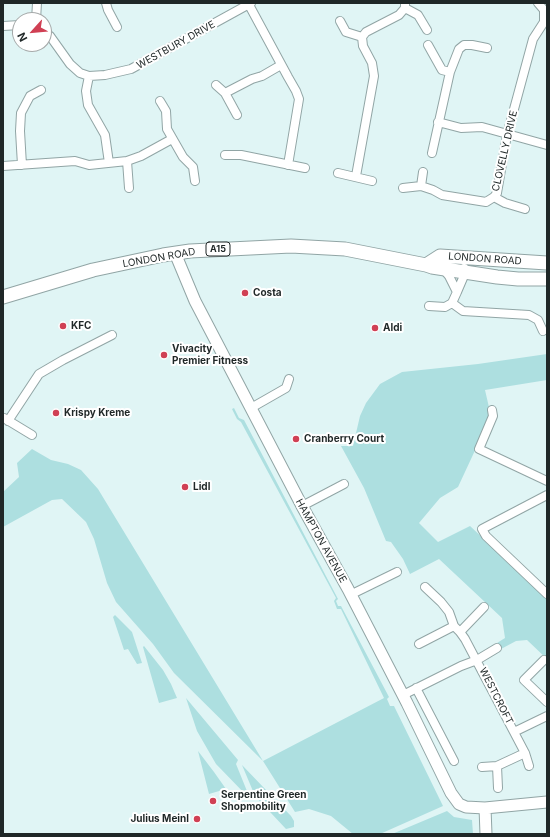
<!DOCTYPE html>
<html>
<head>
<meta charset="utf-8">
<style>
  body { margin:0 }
  #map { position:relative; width:550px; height:837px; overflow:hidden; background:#e0f5f5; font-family:Inter,sans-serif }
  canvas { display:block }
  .frame { position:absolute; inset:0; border:4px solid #1f2727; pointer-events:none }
  .north { position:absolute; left:12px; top:12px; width:40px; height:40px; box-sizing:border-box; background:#fff; border:1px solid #a5a9a9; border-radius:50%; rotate:243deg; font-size:11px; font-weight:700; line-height:16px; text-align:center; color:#1f2727 }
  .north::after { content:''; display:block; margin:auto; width:14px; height:18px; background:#d04054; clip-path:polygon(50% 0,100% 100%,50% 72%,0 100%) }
</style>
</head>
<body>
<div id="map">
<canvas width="550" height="837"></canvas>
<div class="frame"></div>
<div class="north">N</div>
</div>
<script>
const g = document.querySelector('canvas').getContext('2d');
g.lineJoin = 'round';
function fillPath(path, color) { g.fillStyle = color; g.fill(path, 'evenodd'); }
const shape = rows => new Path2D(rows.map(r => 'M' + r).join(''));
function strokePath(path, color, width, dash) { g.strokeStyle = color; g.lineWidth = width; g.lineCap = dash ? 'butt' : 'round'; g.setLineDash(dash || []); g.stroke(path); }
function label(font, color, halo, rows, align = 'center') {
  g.font = font + ' Inter,sans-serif'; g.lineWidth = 4; g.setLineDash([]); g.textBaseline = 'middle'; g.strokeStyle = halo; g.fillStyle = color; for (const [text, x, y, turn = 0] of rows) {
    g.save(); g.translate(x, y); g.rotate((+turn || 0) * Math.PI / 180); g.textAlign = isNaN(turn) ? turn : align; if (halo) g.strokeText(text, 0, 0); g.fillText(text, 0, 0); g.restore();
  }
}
const green = shape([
  [547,354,547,380,485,390,491,416,458,487,440,498,419,523,438,542,470,526,547,598,547,659,527,640,516,641,501,649,497,643,505,638,502,618,439,559,410,574,403,559,391,542,386,541,364,488,341,446,353,446,360,416,366,403,380,384,402,372,478,364],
  [234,408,239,418,244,420,338,599,336,601,338,606,341,606,389,697,387,699,390,706,394,706,443,806,380,834,353,834,331,816,309,809,295,812,263,761,174,673,153,644,116,602,107,583,94,539,86,522,62,499,52,500,3,527,3,492,19,477,17,463,32,449,51,460,68,464,81,470,98,489,263,761,384,698,341,609,337,609,334,601,336,598,241,422,237,419,232,409],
  [115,615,132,632,142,663,137,664,128,649,124,650,113,617],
  [144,646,163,670,171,684,177,698,159,703,143,647],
  [186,698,238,760,236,764,249,796,248,797,216,764,197,731],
  [198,751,214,772,226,789,209,794],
  [242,765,291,816,294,821,294,827,286,829,255,796],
  [447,811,454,817,472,820,473,834,392,834]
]);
const minor = shape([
  [106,3,108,10,117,27],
  [248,3,288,77,296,91,299,99,288,165],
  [405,8,418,15,427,30],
  [36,20,37,3],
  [340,21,346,32,362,37],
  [3,26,20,25],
  [44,32,50,36,70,64,80,73,89,76,105,75,131,69,251,3],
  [428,45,442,70,450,72],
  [89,76,86,91,88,105,105,135,109,163],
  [216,85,225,93,237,115],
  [225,93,252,79,262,76,281,65],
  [160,101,166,111,167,129,183,157,193,167,195,181],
  [438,122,461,128,482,127,547,145],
  [432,153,450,72,459,49,464,45,472,45,487,48],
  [225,155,241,155,305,168],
  [127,161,129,188],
  [22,165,20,131,21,113,30,96,41,90],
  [3,166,75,161,89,165,127,161,141,156,172,139],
  [338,173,372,181],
  [356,176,374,76,372,63,363,46,362,37,366,32,399,15,405,8,405,3],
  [421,186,423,172],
  [403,188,421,186,433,190,442,195,486,202,494,197,497,193,507,135,533,39,544,22,544,10,538,3],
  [494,197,505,203,525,209],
  [444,270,449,276,457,292,463,278,464,268],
  [457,292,452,303,463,311,529,315,538,320,543,331],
  [429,306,445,307,452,303],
  [251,408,286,388,289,379],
  [492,410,493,416,479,449,547,481],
  [4,418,32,435],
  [8,421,39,374,63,360,112,335],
  [547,495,482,529,486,536,547,594],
  [302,506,344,484],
  [425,587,441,602,449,612,454,626,460,632,465,639,525,753,529,766],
  [350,595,397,572],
  [460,632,484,607],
  [419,644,454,626],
  [544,660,524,680,547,702],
  [416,688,454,761],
  [403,695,461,666,477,660,497,648],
  [514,732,547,716],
  [497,766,498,788],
  [482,767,497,766,525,753]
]);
const tertiary = shape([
  [175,253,195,301,302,506,348,589,407,703,451,793,459,804,466,807,485,808,547,802],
  [485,808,486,834]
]);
const primary = shape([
  [426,265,440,256,547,263],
  [3,297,93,270,163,255,190,251,291,246,345,249,426,265,432,267,497,277,518,279,547,279]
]);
const markers = [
  [245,293,4,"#d04054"],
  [63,326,4,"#d04054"],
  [375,328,4,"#d04054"],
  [164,355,4,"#d04054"],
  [56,413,4,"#d04054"],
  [296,439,4,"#d04054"],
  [185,487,4,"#d04054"],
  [213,801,4,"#d04054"],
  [197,819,4,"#d04054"]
];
const shields = [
  [218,249,24]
];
const shieldNames = [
  ["A15",218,249]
];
const streetNames = [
  ["WESTBURY DRIVE",176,45,-29],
  ["CLOVELLY DRIVE",505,151,-77],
  ["LONDON ROAD",159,258,-10],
  ["LONDON ROAD",485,259,4],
  ["HAMPTON AVENUE",321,541,61],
  ["WESTCROFT",496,696,63]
];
const poiNames = [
  ["Costa",253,293],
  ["KFC",71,326],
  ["Aldi",383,328],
  ["Vivacity",172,349],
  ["Premier Fitness",172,361],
  ["Krispy Kreme",64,413],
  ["Cranberry Court",304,439],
  ["Lidl",193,487],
  ["Serpentine Green",221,795],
  ["Shopmobility",221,807],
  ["Julius Meinl",189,819,"right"]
];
fillPath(green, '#addfe0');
strokePath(minor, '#91a5a5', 10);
strokePath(tertiary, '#91a5a5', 13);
strokePath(primary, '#91a5a5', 15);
strokePath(minor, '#fff', 8);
strokePath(tertiary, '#fff', 11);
strokePath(primary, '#fff', 13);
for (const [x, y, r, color] of markers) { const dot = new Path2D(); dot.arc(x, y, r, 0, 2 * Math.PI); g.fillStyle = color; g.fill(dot); strokePath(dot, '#fff', 1.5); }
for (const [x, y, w] of shields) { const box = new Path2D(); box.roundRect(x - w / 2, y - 7, w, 14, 3); g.fillStyle = '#fff'; g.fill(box); strokePath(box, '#1f2727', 1); }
label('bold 9px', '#1f2727', null, shieldNames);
label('10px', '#1f2727', '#fff', streetNames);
label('bold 10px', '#1f2727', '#fff', poiNames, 'left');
</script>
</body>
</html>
